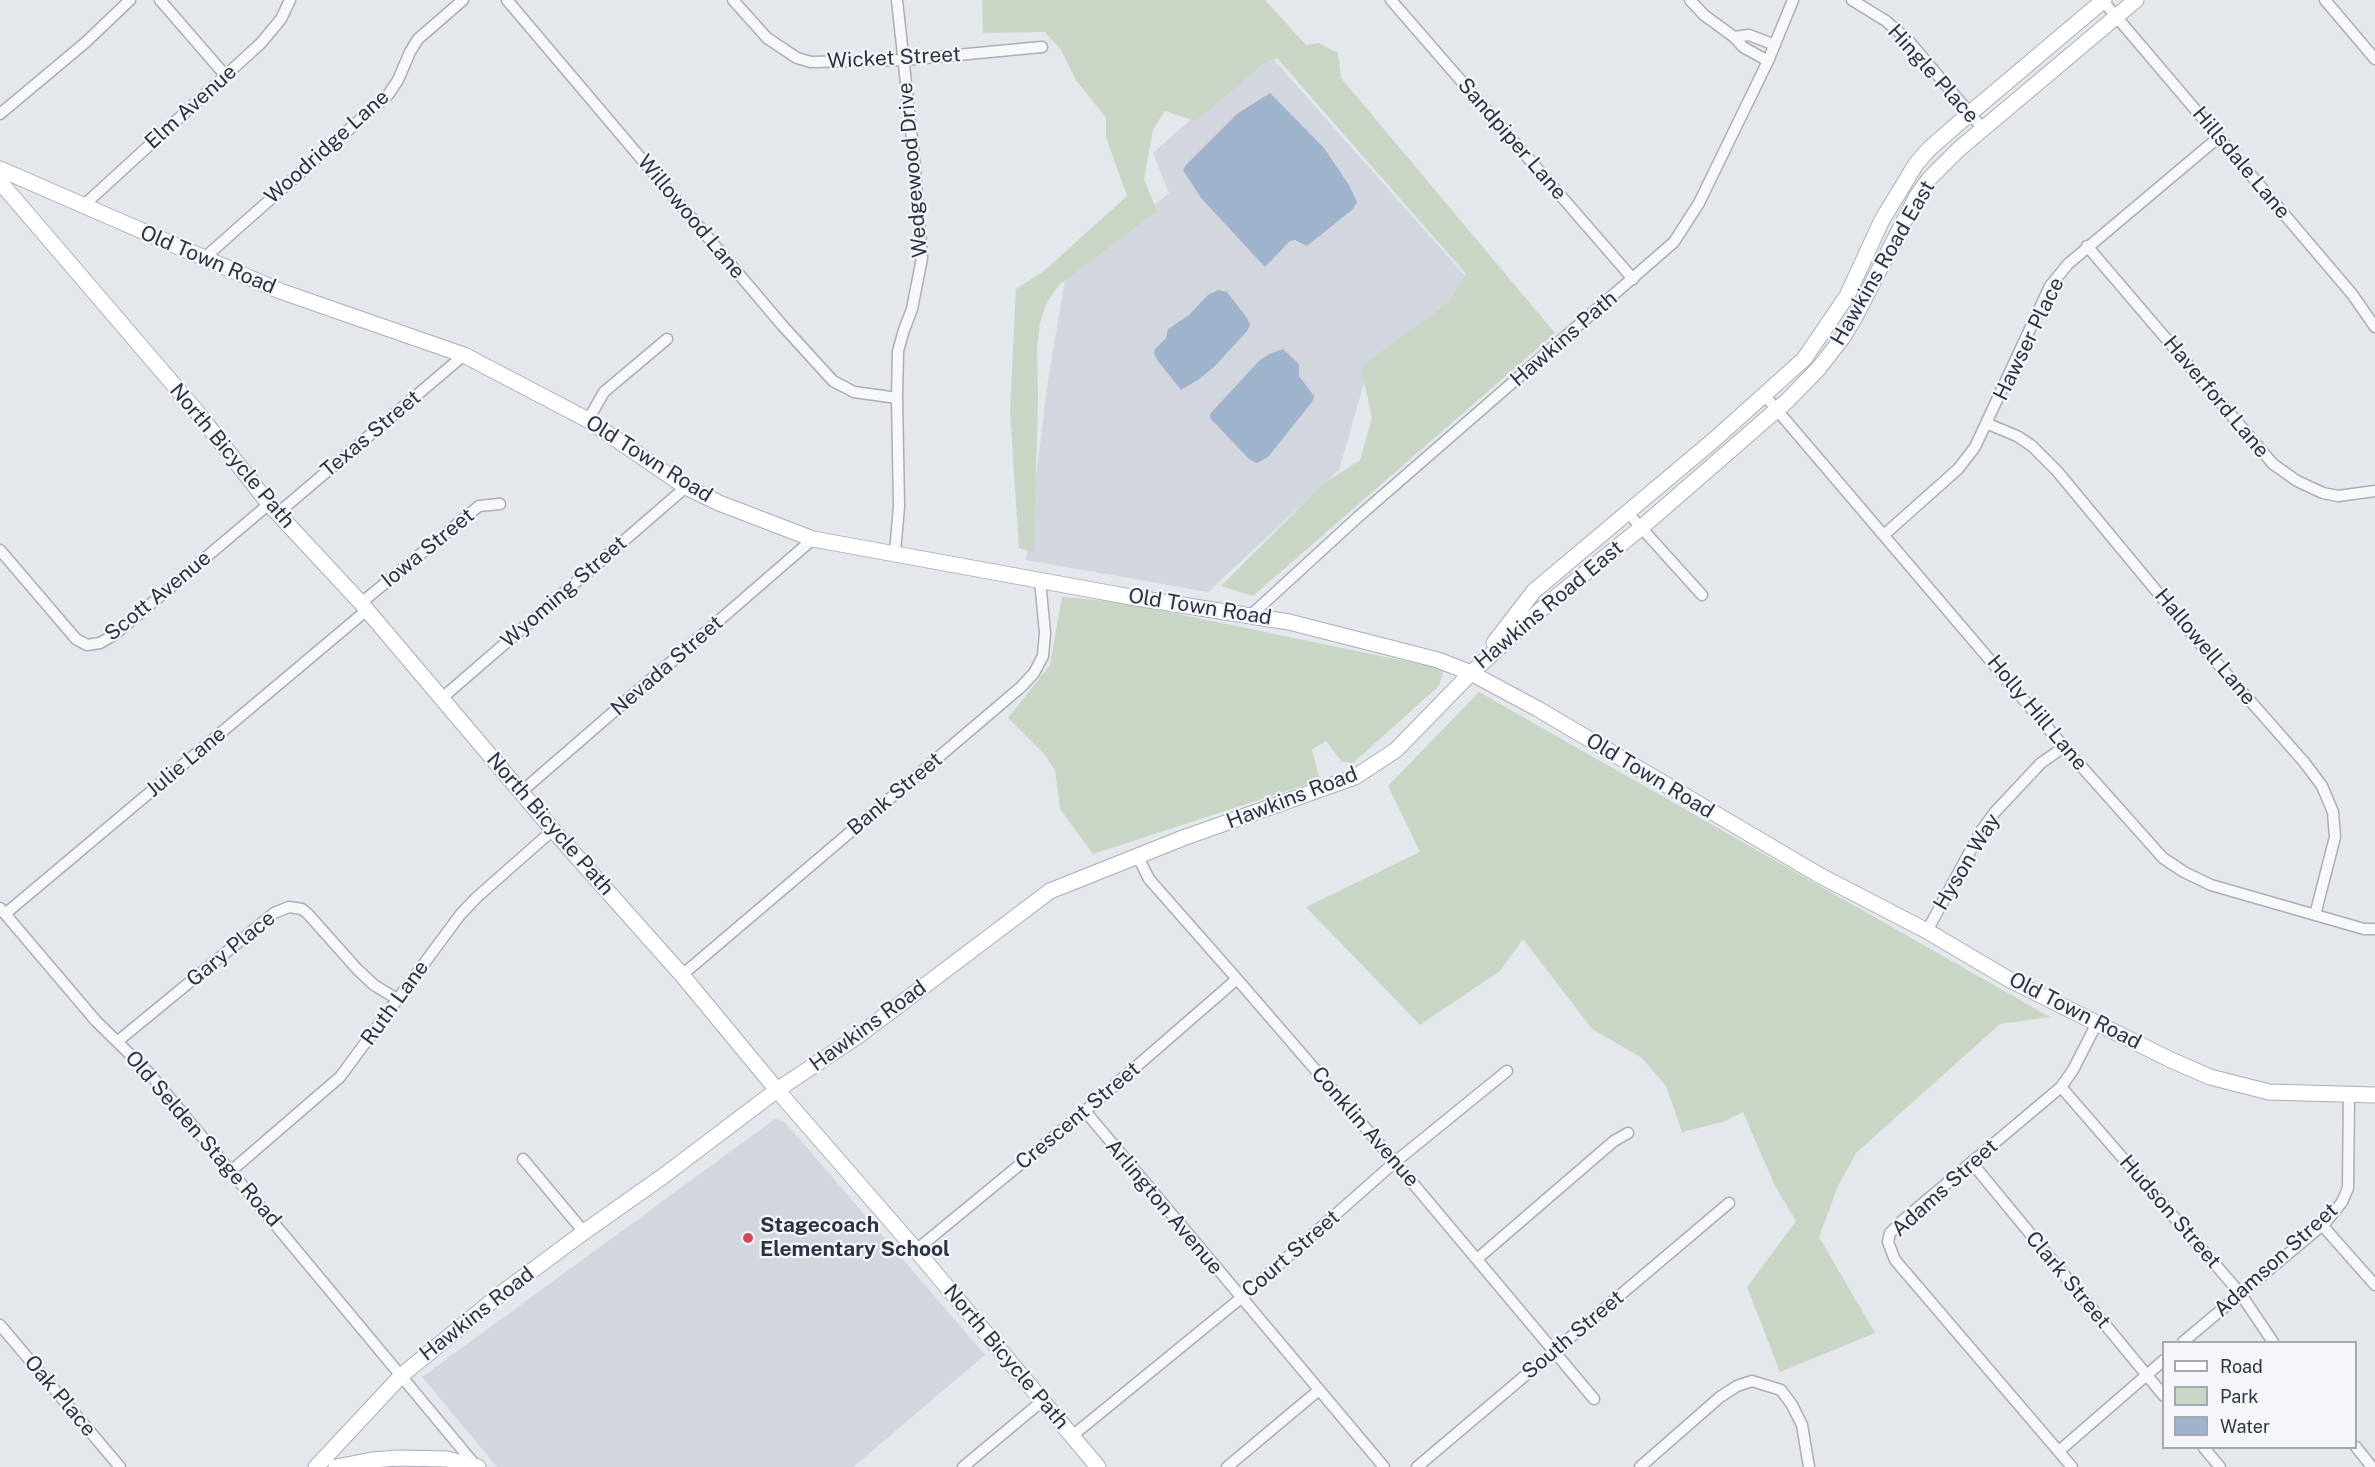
<!DOCTYPE html>
<html>
<head>
<meta charset="utf-8">
<style>
  body { margin:0 }
  #map { position:relative; width:2375px; height:1467px; overflow:hidden; background:#e4e7ec; font-family:"Public Sans",sans-serif }
  canvas { display:block }
  .legend { position:absolute; left:2162px; top:1341px; width:195px; height:108px; box-sizing:border-box; background:#f4f6f9; border:2px solid #a4a8b1; margin:0; padding:8px 10px; list-style:none; font-size:18px; color:#2b3445 }
  .legend li { display:flex; align-items:center; gap:12px; height:30px }
  .legend b { width:30px; border:2px solid #a4a8b1 }
</style>
</head>
<body>
<div id="map">
<canvas width="2375" height="1467"></canvas>
<ul class="legend">
<li><b style="height:8px;background:#fff"></b>Road</li>
<li><b style="height:16px;background:#c9d6c5"></b>Park</li>
<li><b style="height:16px;background:#9fb4cc"></b>Water</li>
</ul>
</div>
<script>
const g = document.querySelector('canvas').getContext('2d');
g.lineJoin = 'round';
function fillPath(path, color) { g.fillStyle = color; g.fill(path, 'evenodd'); }
const shape = rows => new Path2D(rows.map(r => 'M' + r).join(''));
function strokePath(path, color, width, dash) { g.strokeStyle = color; g.lineWidth = width; g.lineCap = dash ? 'butt' : 'round'; g.setLineDash(dash || []); g.stroke(path); }
function label(font, color, halo, rows, align = 'center') {
  g.font = font + ' "Public Sans",sans-serif'; g.lineWidth = 4.5; g.setLineDash([]); g.textBaseline = 'middle'; g.strokeStyle = halo; g.fillStyle = color; for (const [text, x, y, turn = 0] of rows) {
    g.save(); g.translate(x, y); g.rotate((+turn || 0) * Math.PI / 180); g.textAlign = isNaN(turn) ? turn : align; if (halo) g.strokeText(text, 0, 0); g.fillText(text, 0, 0); g.restore();
  }
}
const built = shape([
  [1267,52,1475,287,1369,366,1339,470,1208,592,1026,560,1048,380,1065,280,1169,193,1153,153],
  [775,1119,784,1121,985,1355,853,1467,497,1467,422,1377]
]);
const green = shape([
  [982,0,1265,0,1306,45,1319,43,1338,53,1341,78,1555,333,1253,596,1221,586,1323,484,1360,460,1372,418,1361,367,1450,301,1466,274,1277,58,1264,63,1196,121,1165,111,1153,129,1144,179,1157,211,1059,285,1046,304,1040,323,1037,348,1038,399,1034,552,1019,548,1010,411,1016,289,1044,271,1127,196,1106,137,1106,118,1076,80,1061,50,1045,32,983,33],
  [1062,597,1120,602,1434,667,1443,671,1439,686,1353,763,1342,762,1326,741,1312,750,1320,780,1093,854,1060,809,1055,770,1044,754,1008,718,1050,665],
  [1479,692,2050,1017,2000,1024,1856,1153,1838,1186,1819,1237,1875,1333,1780,1372,1747,1287,1796,1221,1775,1186,1743,1112,1723,1122,1682,1132,1666,1086,1642,1058,1592,1029,1523,939,1500,971,1420,1025,1306,907,1420,852,1388,786]
]);
const water = shape([
  [1270,93,1324,148,1349,185,1357,202,1353,209,1307,246,1295,240,1290,241,1265,267,1201,198,1183,170,1186,165,1237,114],
  [1218,290,1227,292,1247,318,1250,325,1247,331,1215,366,1198,380,1181,390,1158,361,1154,353,1155,349,1166,338,1168,329,1189,315,1208,295],
  [1283,349,1299,364,1299,376,1314,396,1312,402,1268,457,1257,463,1249,459,1231,440,1210,418,1210,414,1259,361,1269,354]
]);
const street = shape([
  [160,0,225,75],
  [507,0,782,325,833,381,854,392,897,398],
  [733,0,767,38,797,58,811,62,904,60,1042,47],
  [1391,0,1633,279],
  [1690,0,1704,15,1734,37,1743,47,1768,61],
  [1852,0,1886,21,1908,40,1983,129],
  [2325,0,2375,59],
  [2103,1,2352,294,2375,327],
  [1734,37,1749,35,1775,45],
  [0,114,86,42,130,0],
  [83,206,261,43,281,19,290,0],
  [2087,246,2273,464,2297,481,2323,493,2338,496,2375,491],
  [203,259,388,95,398,80,410,52,418,39,463,0],
  [1765,396,2064,747,2163,858,2184,872,2211,885,2364,929,2375,929],
  [588,420,604,392,667,339],
  [1988,424,2017,436,2032,446,2057,471,2202,646,2304,762,2322,786,2333,812,2335,837,2315,915],
  [1627,512,1702,595],
  [278,513,464,355],
  [1885,534,1958,469,1975,447,2050,286,2068,264,2219,137],
  [0,550,76,639,87,645,100,643,114,635,269,504],
  [895,553,899,506,897,398,898,351,904,330,912,309,922,258,914,157,897,0],
  [361,603,479,506,500,504],
  [1251,615,1358,517,1674,242,1699,203,1768,61,1793,0],
  [442,698,686,487],
  [521,792,813,539],
  [1137,855,1149,879,1237,979,1395,1162,1594,1399],
  [0,908,96,1021,149,1073,476,1466],
  [5,914,367,610],
  [1927,931,1981,831,1995,812,2041,763,2064,747],
  [682,975,1021,687,1034,673,1043,656,1045,633,1040,580],
  [118,1041,274,913,289,907,302,909,308,914,357,969,374,985,397,999],
  [2061,1087,2240,1293,2273,1342],
  [1085,1111,1384,1467],
  [523,1159,584,1232],
  [1972,1163,2164,1396],
  [231,1171,340,1077,460,915,476,898,553,830],
  [2322,1225,2375,1285],
  [916,1250,1085,1111,1237,979],
  [1477,1259,1614,1141,1628,1133],
  [0,1325,120,1467],
  [2183,1342,2326,1222,2342,1202,2348,1188,2349,1095],
  [1072,1436,1241,1298,1395,1162,1507,1071],
  [2356,1447,2372,1467],
  [2204,1448,2220,1467],
  [2059,1451,2164,1360],
  [963,1467,1041,1402],
  [1227,1467,1319,1390],
  [1417,1467,1729,1203],
  [1640,1467,1720,1397,1737,1386,1752,1381,1781,1390,1792,1405,1802,1425,1809,1467],
  [2072,1467,1895,1260,1888,1242,1890,1233,1902,1221,2061,1087,2073,1070,2097,1023]
]);
const secondary = shape([
  [0,169,280,291,464,355,588,420,686,487,719,503,813,539,1131,597,1289,622,1438,660,1471,673,1538,709,1819,875,1927,931,2010,980,2171,1060,2210,1077,2269,1092,2375,1095],
  [0,182,197,412,269,504,361,603,553,830,682,975,777,1090,916,1250,1098,1467],
  [1494,643,1534,591,1715,439,1804,359,1847,296,1882,220,1916,164,1929,149,1969,114,2104,0],
  [316,1467,402,1375,502,1293,584,1232,662,1177,777,1090,858,1036,1050,891,1183,838,1355,777,1396,750,1471,673,1546,605,1642,527,1788,400,1819,368,1843,337,1855,317,1917,196,1929,179,1959,149,2136,0],
  [336,1467,372,1460,398,1458,447,1459,478,1467]
]);
const markers = [
  [748,1238,6,"#d1495b"]
];
const streetNames = [
  ["Wicket Street",894,58,-3],
  ["Hingle Place",1933,74,48],
  ["Elm Avenue",191,107,-42],
  ["Sandpiper Lane",1512,139,49],
  ["Woodridge Lane",327,147,-42],
  ["Hillsdale Lane",2241,163,50],
  ["Wedgewood Drive",913,170,-95],
  ["Willowood Lane",691,217,50],
  ["Old Town Road",208,260,23],
  ["Hawkins Road East",1883,263,-60],
  ["Hawkins Path",1564,339,-41],
  ["Hawser Place",2029,339,-64],
  ["Haverford Lane",2216,397,50],
  ["Texas Street",371,434,-40],
  ["North Bicycle Path",232,456,50],
  ["Old Town Road",649,459,32],
  ["Iowa Street",428,548,-39],
  ["Wyoming Street",564,592,-41],
  ["Scott Avenue",158,596,-39],
  ["Hawkins Road East",1549,605,-40],
  ["Old Town Road",1200,607,9],
  ["Hallowell Lane",2205,647,50],
  ["Nevada Street",667,666,-41],
  ["Holly Hill Lane",2037,713,50],
  ["Julie Lane",186,762,-40],
  ["Old Town Road",1650,776,31],
  ["Bank Street",895,794,-40],
  ["Hawkins Road",1292,798,-21],
  ["North Bicycle Path",550,824,49],
  ["Hyson Way",1967,862,-59],
  ["Gary Place",231,949,-39],
  ["Ruth Lane",395,1003,-54],
  ["Old Town Road",2075,1011,27],
  ["Hawkins Road",868,1026,-36],
  ["Crescent Street",1078,1116,-40],
  ["Conklin Avenue",1365,1127,49],
  ["Old Selden Stage Road",203,1139,49],
  ["Adams Street",1945,1188,-42],
  ["Arlington Avenue",1164,1207,50],
  ["Hudson Street",2170,1212,49],
  ["Court Street",1291,1254,-41],
  ["Adamson Street",2276,1260,-42],
  ["Clark Street",2068,1280,50],
  ["Hawkins Road",477,1314,-38],
  ["South Street",1573,1335,-40],
  ["North Bicycle Path",1006,1357,50],
  ["Oak Place",60,1396,50]
];
const poiNames = [
  ["Stagecoach",760,1226],
  ["Elementary School",760,1250]
];
fillPath(built, '#d2d6de');
fillPath(green, '#c9d6c5');
fillPath(water, '#9fb4cc');
strokePath(street, '#a9aeb7', 13);
strokePath(secondary, '#a9aeb7', 17);
strokePath(street, '#f7f8fa', 10);
strokePath(secondary, '#fff', 15);
for (const [x, y, r, color] of markers) { const dot = new Path2D(); dot.arc(x, y, r, 0, 2 * Math.PI); g.fillStyle = color; g.fill(dot); strokePath(dot, '#f4f6f9', 2); }
label('21px', '#2b3445', '#f4f6f9', streetNames);
label('bold 21px', '#2b3445', '#f4f6f9', poiNames, 'left');
</script>
</body>
</html>
